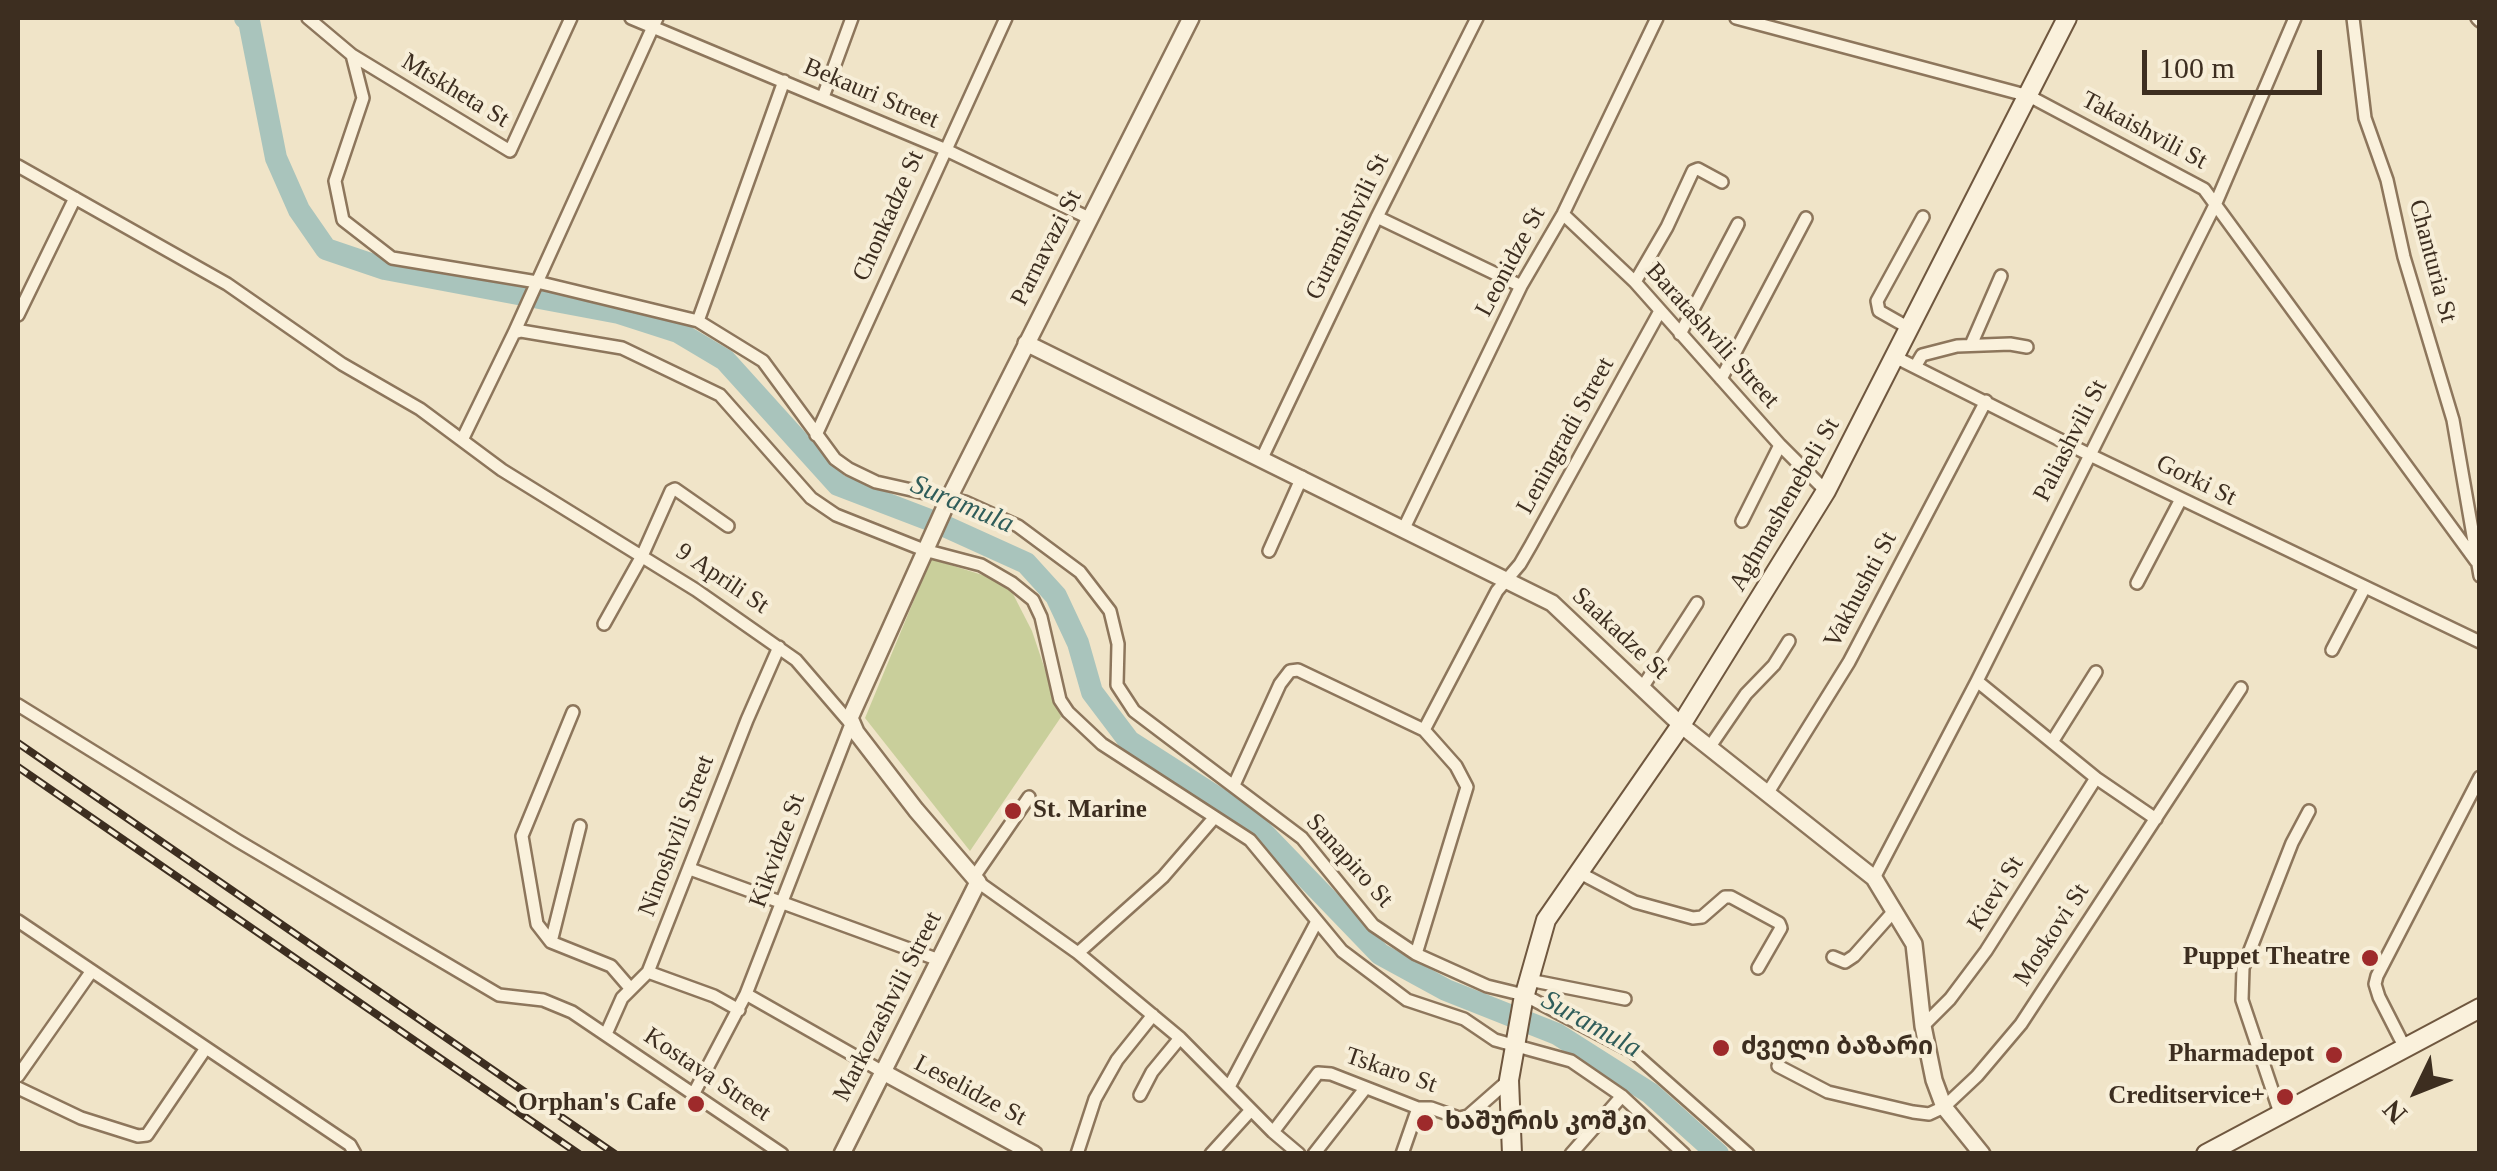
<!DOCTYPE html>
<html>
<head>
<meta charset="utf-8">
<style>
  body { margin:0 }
  #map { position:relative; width:2497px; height:1171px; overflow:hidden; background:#f0e4c8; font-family:"Times New Roman",serif }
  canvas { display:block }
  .frame { position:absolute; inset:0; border:20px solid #3d2e20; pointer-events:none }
  .north { position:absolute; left:2367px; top:1041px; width:100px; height:100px; -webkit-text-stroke:8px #f7eed8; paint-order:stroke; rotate:227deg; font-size:28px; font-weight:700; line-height:40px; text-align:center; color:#3d2e20 }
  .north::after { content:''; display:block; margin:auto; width:35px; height:45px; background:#3d2e20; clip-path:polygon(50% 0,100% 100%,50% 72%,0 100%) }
  .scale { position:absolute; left:2142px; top:50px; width:180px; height:45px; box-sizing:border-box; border:5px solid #3d2e20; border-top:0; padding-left:12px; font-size:30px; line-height:35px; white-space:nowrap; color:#3d2e20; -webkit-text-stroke:8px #f7eed8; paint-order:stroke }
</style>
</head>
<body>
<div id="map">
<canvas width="2497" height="1171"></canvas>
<div class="frame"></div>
<div class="north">N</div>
<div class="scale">100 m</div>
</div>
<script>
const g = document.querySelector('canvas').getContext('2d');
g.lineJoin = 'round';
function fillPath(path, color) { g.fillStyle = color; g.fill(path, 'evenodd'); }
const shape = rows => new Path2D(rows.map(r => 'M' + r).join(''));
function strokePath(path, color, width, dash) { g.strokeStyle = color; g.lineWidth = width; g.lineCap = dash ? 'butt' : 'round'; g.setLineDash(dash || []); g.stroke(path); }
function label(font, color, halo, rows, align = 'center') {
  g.font = font + ' "Times New Roman","Noto Sans Georgian",serif'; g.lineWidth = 8; g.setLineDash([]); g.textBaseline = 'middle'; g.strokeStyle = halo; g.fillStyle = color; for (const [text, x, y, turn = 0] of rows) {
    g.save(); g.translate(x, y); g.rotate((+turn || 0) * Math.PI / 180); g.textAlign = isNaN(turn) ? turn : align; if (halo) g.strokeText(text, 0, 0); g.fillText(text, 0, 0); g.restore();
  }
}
const green = shape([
  [931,559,989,577,1012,592,1032,631,1061,717,970,851,865,718]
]);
const river = shape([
  [245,18,249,21,276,158,299,210,326,249,385,269,619,313,678,332,725,360,838,485,940,524,1026,563,1056,596,1078,643,1092,692,1129,741,1249,818,1380,954,1446,990,1557,1034,1650,1093,1718,1154]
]);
const minor = shape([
  [308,18,352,55,510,151,571,18],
  [631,18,944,149,1091,219],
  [1736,18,2029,96,2204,189,2476,561],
  [2353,18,2365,118,2387,180,2404,257,2453,420,2480,576],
  [2477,18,2480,21],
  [352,55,363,98,335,181,343,220,392,258,537,282,698,321,763,361,835,459,849,469,876,482,965,502,1018,526,1080,572,1110,611,1118,644,1117,685,1134,711,1302,838,1373,925,1416,954,1487,986,1524,995,1633,1052,1748,1154],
  [823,97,852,18],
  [18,166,227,284,342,364,420,409,502,470,696,590,796,660,851,724,746,994,694,1093],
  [1563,214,1635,282,1780,445,1826,491],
  [1377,217,1521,286],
  [1635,282,1667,227,1693,171,1698,169,1722,182],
  [18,315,75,198],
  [698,321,784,81],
  [1909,328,1879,311,1877,301,1923,217],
  [514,333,521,331,622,348,720,395,811,498,836,515,924,550,981,565,1012,583,1033,600,1041,617,1060,700,1068,712,1102,744,1250,840,1342,951,1407,1000,1464,1019,1495,1040,1571,1061,1622,1096,1684,1154],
  [1680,334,1738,224],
  [1971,345,2001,276],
  [1895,357,2088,454,2480,642],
  [1915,367,1922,355,1957,346,2010,344,2027,347],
  [1721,379,1806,218],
  [816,435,1006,18],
  [462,440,514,333,657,18],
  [1262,458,1377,217,1477,18],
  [1742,521,1780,445],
  [1404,528,1521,286,1563,214,1657,18],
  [1269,551,1302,477],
  [2137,583,2181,499],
  [604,624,642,556,671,491,675,489,728,526],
  [2332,650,2365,587],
  [1977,681,2096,778,2156,819],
  [1642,688,1697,603],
  [18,705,238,841,499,995,543,1000,572,1012,782,1154],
  [573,712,522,836,537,924,551,942,611,966,630,988],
  [1424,730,1497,591,1520,564,1531,545,1660,311],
  [2052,742,2096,672],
  [1709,748,1746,694,1774,665,1789,641],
  [1234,785,1280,684,1290,671,1298,670,1424,730,1456,766,1467,787,1416,954],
  [1767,794,1849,662,1986,401],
  [690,869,939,960],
  [1578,872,1635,902,1693,918,1702,917,1725,897,1731,897,1779,923,1781,928,1758,968],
  [974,877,1029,797],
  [1874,878,1977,681,2215,205,2295,18],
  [978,882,1078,953,1180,1038,1273,1132,1299,1154],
  [18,921,350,1145,355,1154],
  [551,942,580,826],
  [1078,953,1163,877,1214,818],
  [1833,957,1845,962,1854,956,1894,911],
  [648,972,714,996,739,1010],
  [1529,980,1625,999],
  [746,994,883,1072],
  [1923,1026,1950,999,1986,951,2096,778],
  [606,1034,622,998,648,972,747,720,779,647],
  [2404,1046,2379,997,2375,984,2377,976,2480,777],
  [1778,1066,1828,1092,1913,1112,1929,1114,1944,1107,1977,1076,2021,1024,2241,688],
  [18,1076,91,972],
  [1229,1087,1316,923],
  [18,1088,81,1118,138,1136,147,1135,206,1048],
  [1140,1095,1152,1072,1180,1038],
  [2280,1113,2242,1000,2243,968,2292,843,2309,811],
  [1273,1132,1318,1073,1331,1074,1418,1108,1431,1108,1459,1118,1468,1116,1509,1080],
  [1077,1154,1095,1099,1117,1060,1153,1015],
  [1211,1154,1251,1110],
  [1314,1154,1364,1090],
  [1402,1154,1418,1108],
  [1571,1154,1622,1096]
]);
const tertiary = shape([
  [1026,343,1552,603,1681,725,1874,878,1914,944,1923,1026,1934,1080,1944,1107,1982,1154],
  [883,1072,1034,1154],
  [842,1154,978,882,916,810,856,732,850,718,949,498,1191,18]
]);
const secondary = shape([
  [1512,1154,1509,1080,1523,1001,1546,920,1681,725,1826,491,2067,18],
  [2206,1154,2480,1008]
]);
const rail = shape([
  [18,743,615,1154],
  [18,767,579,1154]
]);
const markers = [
  [1013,811,10,"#9e2a2b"],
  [2370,958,10,"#9e2a2b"],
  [1721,1048,10,"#9e2a2b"],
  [2334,1055,10,"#9e2a2b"],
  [2285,1097,10,"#9e2a2b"],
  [696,1104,10,"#9e2a2b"],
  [1425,1123,10,"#9e2a2b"]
];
const streetNames = [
  ["Mtskheta St",455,91,31],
  ["Bekauri Street",871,94,23],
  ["Takaishvili St",2144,131,28],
  ["Chonkadze St",889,216,-66],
  ["Guramishvili St",1348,227,-64],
  ["Parnavazi St",1047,248,-63],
  ["Chanturia St",2432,261,75],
  ["Leonidze St",1511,262,-62],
  ["Baratashvili Street",1712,336,48],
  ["Leningradi Street",1566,436,-61],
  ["Paliashvili St",2071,441,-63],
  ["Gorki St",2196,481,26],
  ["Aghmashenebeli St",1785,505,-60],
  ["9 Aprili St",722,579,34],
  ["Vakhushti St",1861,590,-62],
  ["Saakadze St",1620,634,43],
  ["Ninoshvili Street",677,836,-69],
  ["Kikvidze St",778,851,-70],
  ["Sanapiro St",1349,861,48],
  ["Kievi St",1996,894,-58],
  ["Moskovi St",2052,935,-57],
  ["Markozashvili Street",888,1007,-63],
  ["Tskaro St",1391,1071,19],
  ["Kostava Street",707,1075,34],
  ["Leselidze St",970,1091,28]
];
const poiNames = [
  ["St. Marine",1033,811,"left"],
  ["Puppet Theatre",2350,958],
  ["ძველი ბაზარი",1741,1048,"left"],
  ["Pharmadepot",2314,1055],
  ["Creditservice+",2265,1097],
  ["Orphan's Cafe",676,1104],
  ["ხაშურის კოშკი",1445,1123,"left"]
];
const waterNames = [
  ["Suramula",962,505,23],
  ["Suramula",1591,1025,29]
];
fillPath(green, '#c9cf9b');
strokePath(river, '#a9c4bc', 22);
strokePath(minor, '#8d765c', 16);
strokePath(tertiary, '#8d765c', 20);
strokePath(secondary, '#6f573f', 22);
strokePath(minor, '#faf1dc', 11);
strokePath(tertiary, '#faf1dc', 15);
strokePath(secondary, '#faf1dc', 18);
strokePath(rail, '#3d2e20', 8);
strokePath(rail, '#f7eed8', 4, [11]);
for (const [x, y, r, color] of markers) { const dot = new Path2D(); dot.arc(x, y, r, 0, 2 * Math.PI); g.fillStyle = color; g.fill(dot); strokePath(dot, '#f7eed8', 4); }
label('25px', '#3d2e20', '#f7eed8', streetNames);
label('bold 25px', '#3d2e20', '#f7eed8', poiNames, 'right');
label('italic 28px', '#2f5d5a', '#f7eed8', waterNames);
</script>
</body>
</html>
